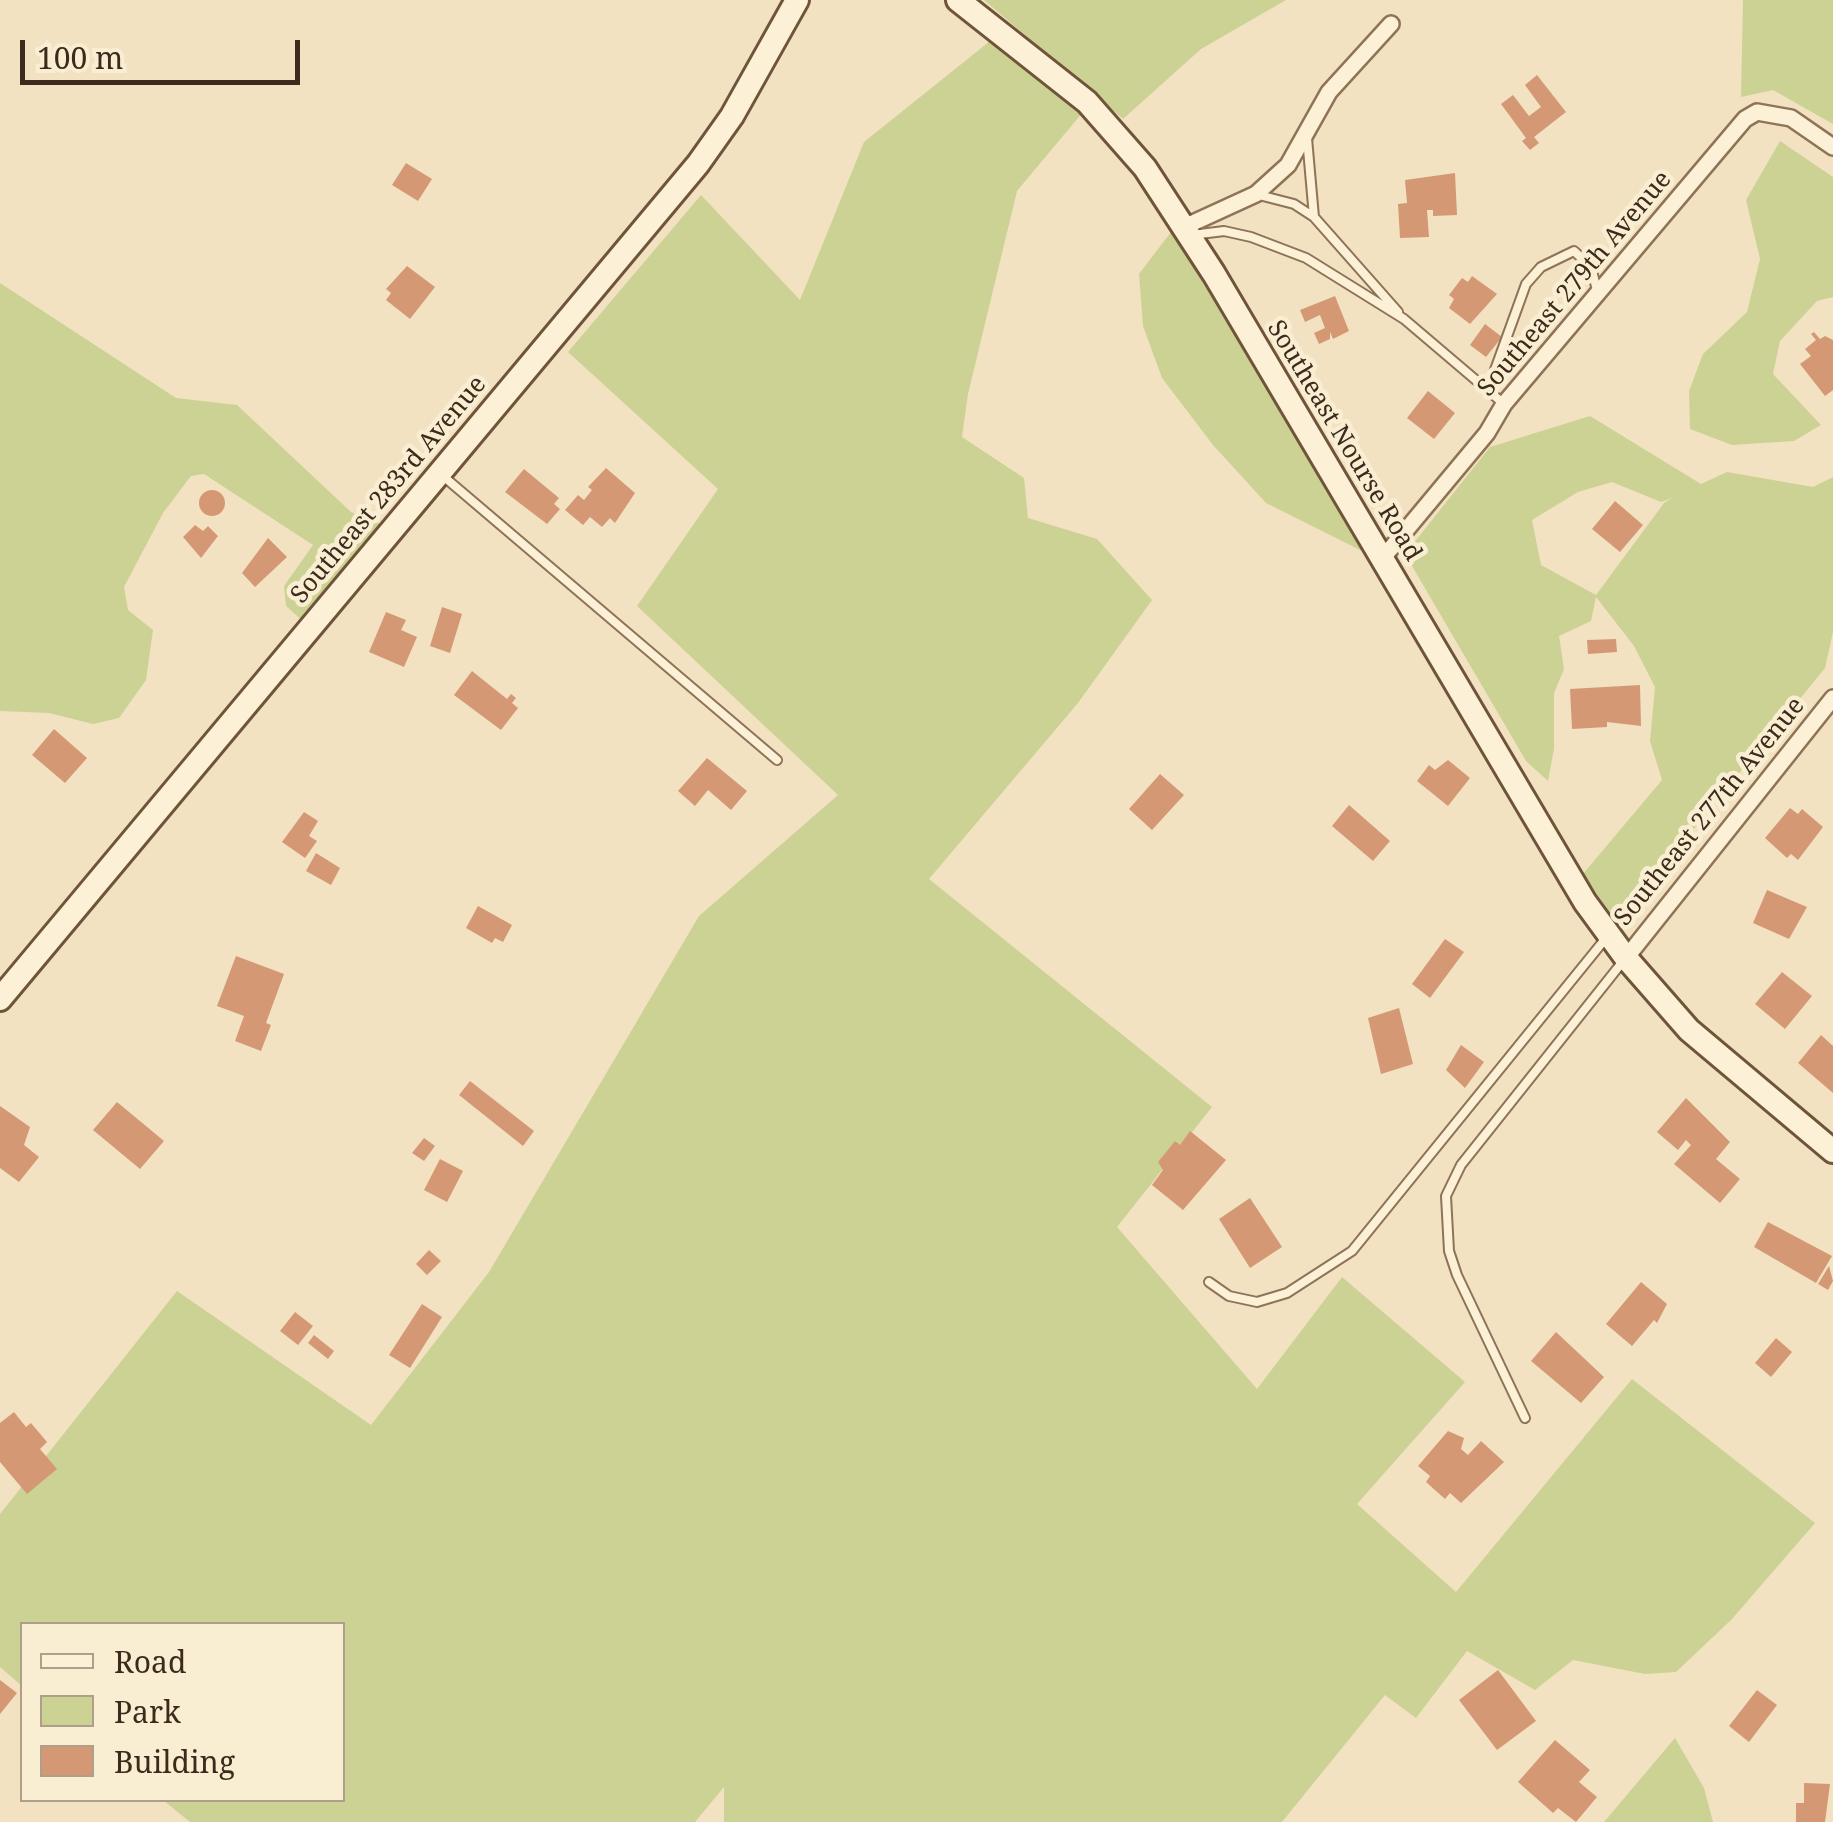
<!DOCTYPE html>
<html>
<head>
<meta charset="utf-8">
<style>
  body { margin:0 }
  #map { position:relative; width:1833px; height:1822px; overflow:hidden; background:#f2e2c2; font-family:"Noto Serif",serif }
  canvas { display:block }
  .legend { position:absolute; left:20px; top:1622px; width:325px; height:180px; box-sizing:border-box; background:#f9edd2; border:2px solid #ad9f8a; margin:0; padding:12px 18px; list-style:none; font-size:30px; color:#3c2b1d }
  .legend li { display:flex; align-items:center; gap:20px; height:50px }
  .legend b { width:50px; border:2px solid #ad9f8a }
  .scale { position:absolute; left:20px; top:40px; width:280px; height:45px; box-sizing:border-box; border:5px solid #3c2b1d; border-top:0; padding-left:12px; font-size:30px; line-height:35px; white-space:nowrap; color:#3c2b1d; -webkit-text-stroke:8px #f9edd2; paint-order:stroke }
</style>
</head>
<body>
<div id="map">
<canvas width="1833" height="1822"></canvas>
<ul class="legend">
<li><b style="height:12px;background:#fcf0d6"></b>Road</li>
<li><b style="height:28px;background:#ccd294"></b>Park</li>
<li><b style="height:28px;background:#d49974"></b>Building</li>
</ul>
<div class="scale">100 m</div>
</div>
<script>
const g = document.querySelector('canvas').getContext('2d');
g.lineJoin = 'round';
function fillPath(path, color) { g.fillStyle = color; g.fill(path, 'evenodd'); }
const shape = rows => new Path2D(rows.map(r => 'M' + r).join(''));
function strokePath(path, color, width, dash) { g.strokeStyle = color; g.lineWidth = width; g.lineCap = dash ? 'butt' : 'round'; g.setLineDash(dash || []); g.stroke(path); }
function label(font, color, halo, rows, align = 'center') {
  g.font = font + ' "Noto Serif",serif'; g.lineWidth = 9; g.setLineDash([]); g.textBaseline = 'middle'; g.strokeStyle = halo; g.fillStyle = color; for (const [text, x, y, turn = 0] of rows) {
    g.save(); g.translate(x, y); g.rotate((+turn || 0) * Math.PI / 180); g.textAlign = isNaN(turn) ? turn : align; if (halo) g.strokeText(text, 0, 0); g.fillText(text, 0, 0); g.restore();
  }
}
const green = shape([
  [984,0,1286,0,1201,49,1123,119],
  [1743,0,1833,0,1833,124,1773,90,1741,97],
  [995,37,1083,112,1017,191,968,394,962,437,1024,478,1028,518,1097,539,1152,600,1078,703,929,879,1212,1107,1117,1227,1257,1389,1342,1277,1465,1382,1357,1504,1456,1592,1632,1379,1815,1523,1732,1619,1676,1672,1645,1674,1573,1660,1535,1690,1467,1651,1416,1718,1385,1695,1282,1822,724,1822,724,1787,695,1822,190,1822,163,1800,342,1800,342,1624,22,1624,22,1686,0,1667,0,1514,177,1291,371,1425,489,1272,699,916,838,795,637,606,718,489,568,352,701,195,800,300,864,142],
  [1780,141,1833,177,1833,297,1817,301,1780,341,1773,374,1821,425,1794,441,1732,445,1690,429,1689,391,1703,354,1747,312,1760,259,1746,200],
  [1174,228,1368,554,1266,503,1213,445,1162,378,1143,326,1139,274],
  [0,283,176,398,237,405,351,512,383,525,304,622,286,606,284,586,313,545,204,474,191,476,163,513,124,587,128,610,153,630,146,680,119,718,93,724,49,713,0,711],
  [1590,416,1701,484,1727,472,1813,487,1833,477,1833,632,1825,668,1617,923,1583,874,1662,780,1650,741,1655,687,1634,646,1596,597,1591,621,1559,636,1564,669,1554,693,1554,749,1548,781,1526,761,1405,554,1490,447],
  [1612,482,1661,502,1672,498,1664,503,1596,595,1541,565,1532,520,1578,492],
  [1675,1738,1704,1788,1713,1822,1604,1822]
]);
const building = shape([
  [1537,75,1566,112,1534,137,1539,143,1530,150,1522,141,1526,138,1501,104,1513,95,1529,116,1541,107,1525,85],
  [406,163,432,179,418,201,392,185],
  [1455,173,1457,215,1433,216,1433,210,1427,210,1429,237,1400,238,1398,204,1407,203,1405,180],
  [1642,192,1650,199,1634,218,1626,212],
  [407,266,435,287,410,319,386,300,391,293,386,289],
  [1472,276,1497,294,1470,324,1449,308,1454,299,1449,295,1462,278,1468,282],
  [1335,296,1349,331,1333,339,1330,332,1330,339,1319,344,1314,333,1325,328,1320,315,1305,322,1300,310],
  [1485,324,1502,337,1486,357,1470,345],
  [1814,332,1820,339,1825,336,1833,340,1833,390,1825,396,1800,364,1811,356,1805,349,1816,340,1811,334],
  [1428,391,1455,413,1434,439,1407,418],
  [606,468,635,493,615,523,610,518,602,527,590,517,583,525,565,510,578,495,584,500,592,490,588,487],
  [524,469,559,498,554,504,560,509,547,524,505,492],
  '199 503a13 13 0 1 1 26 0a13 13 0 1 1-26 0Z',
  [1615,501,1643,525,1620,552,1592,529],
  [195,525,203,531,208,526,218,536,201,558,183,537],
  [268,538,287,557,255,587,242,573],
  [442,607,462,614,450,653,430,646],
  [386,612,406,620,401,630,417,637,404,667,369,652],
  [1616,639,1617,652,1588,654,1587,640],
  [472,671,507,699,511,694,516,698,512,703,518,708,501,730,454,695],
  [1640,685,1641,726,1607,722,1607,727,1572,729,1570,689],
  [54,729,87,758,65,783,32,755],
  [707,758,747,791,731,810,708,790,695,806,678,791],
  [1448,760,1470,778,1448,806,1417,781,1429,765,1435,770],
  [1160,774,1184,795,1152,830,1129,809],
  [1349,805,1390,841,1373,861,1332,826],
  [1790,808,1798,814,1802,809,1823,827,1798,860,1791,854,1787,858,1765,838],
  [304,812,318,821,309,836,317,841,305,858,282,842],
  [316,853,340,868,331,885,306,871],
  [1767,890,1807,907,1789,939,1753,923],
  [478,906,512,925,503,942,495,938,492,943,466,928],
  [1445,939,1464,952,1430,998,1412,984],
  [236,956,284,974,266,1023,271,1025,261,1051,235,1041,244,1016,217,1006],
  [1782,972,1812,996,1785,1029,1755,1004],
  [1399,1008,1413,1064,1381,1074,1368,1018],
  [1821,1035,1833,1046,1833,1093,1798,1063],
  [1461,1045,1484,1062,1465,1088,1446,1070],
  [470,1081,534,1131,523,1146,459,1095],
  [1686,1098,1730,1142,1716,1159,1740,1179,1720,1203,1674,1164,1691,1145,1686,1140,1678,1150,1657,1132],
  [117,1102,164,1141,140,1169,93,1130],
  [0,1106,30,1127,24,1145,39,1157,19,1182,0,1168],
  [1190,1131,1226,1160,1183,1210,1152,1185,1163,1170,1158,1162,1175,1141,1180,1145],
  [424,1138,435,1146,424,1161,412,1153],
  [440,1159,463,1171,447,1202,424,1190],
  [1250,1198,1282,1247,1250,1268,1219,1219],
  [1768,1222,1832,1256,1816,1283,1754,1247],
  [429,1250,441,1261,427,1275,416,1264],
  [1829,1266,1833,1281,1828,1290,1818,1284],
  [1641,1282,1667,1304,1657,1323,1654,1320,1632,1346,1606,1324],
  [422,1304,442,1317,410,1368,389,1355],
  [295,1312,313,1326,298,1345,280,1331],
  [1556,1332,1604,1377,1581,1403,1531,1361],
  [314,1335,334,1351,328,1359,308,1343],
  [1776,1338,1792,1352,1771,1377,1755,1363],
  [14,1412,26,1427,31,1423,47,1442,40,1449,57,1469,27,1494,0,1462,0,1423],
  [1448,1431,1464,1438,1461,1449,1468,1455,1481,1441,1504,1462,1461,1503,1450,1493,1445,1499,1426,1482,1430,1476,1418,1466],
  [1498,1670,1536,1721,1497,1750,1459,1700],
  [0,1680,17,1693,0,1714],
  [1757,1690,1777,1705,1749,1742,1729,1726],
  [1555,1740,1590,1770,1579,1782,1597,1797,1576,1822,1558,1808,1553,1813,1518,1782],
  [1804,1783,1830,1784,1825,1822,1796,1822,1796,1803,1804,1803]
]);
const lane = shape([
  [1307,138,1314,217,1398,312],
  [1259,195,1294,204,1314,217],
  [1192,235,1224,231,1251,237,1306,258,1404,319,1504,404],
  [1488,389,1526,284,1541,267,1574,251,1591,267,1598,294],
  [443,476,777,760],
  [1209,1282,1229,1296,1257,1302,1287,1293,1352,1251,1606,938],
  [1525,1418,1457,1275,1449,1251,1446,1196,1461,1165,1624,960]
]);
const street = shape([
  [1184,227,1256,194,1288,165,1329,92,1391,24],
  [1382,559,1487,433,1504,404,1745,119,1757,112,1791,118,1833,147],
  [1626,958,1833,698]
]);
const secondary = shape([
  [958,0,1087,102,1145,168,1214,274,1585,902,1626,958,1689,1030,1833,1151],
  [0,999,698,164,732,116,797,0]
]);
const streetNames = [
  ["Southeast 279th Avenue",1575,284,-50],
  ["Southeast Nourse Road",1344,441,59],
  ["Southeast 283rd Avenue",389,490,-50],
  ["Southeast 277th Avenue",1710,812,-51]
];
fillPath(green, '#ccd294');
fillPath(building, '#d49974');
strokePath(lane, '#8e7357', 12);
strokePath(street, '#8e7357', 20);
strokePath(secondary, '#70543a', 28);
strokePath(lane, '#fcf0d6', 8);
strokePath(street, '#fcf0d6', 15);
strokePath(secondary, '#fcf0d6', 22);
label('25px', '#3c2b1d', '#f9edd2', streetNames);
</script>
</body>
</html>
